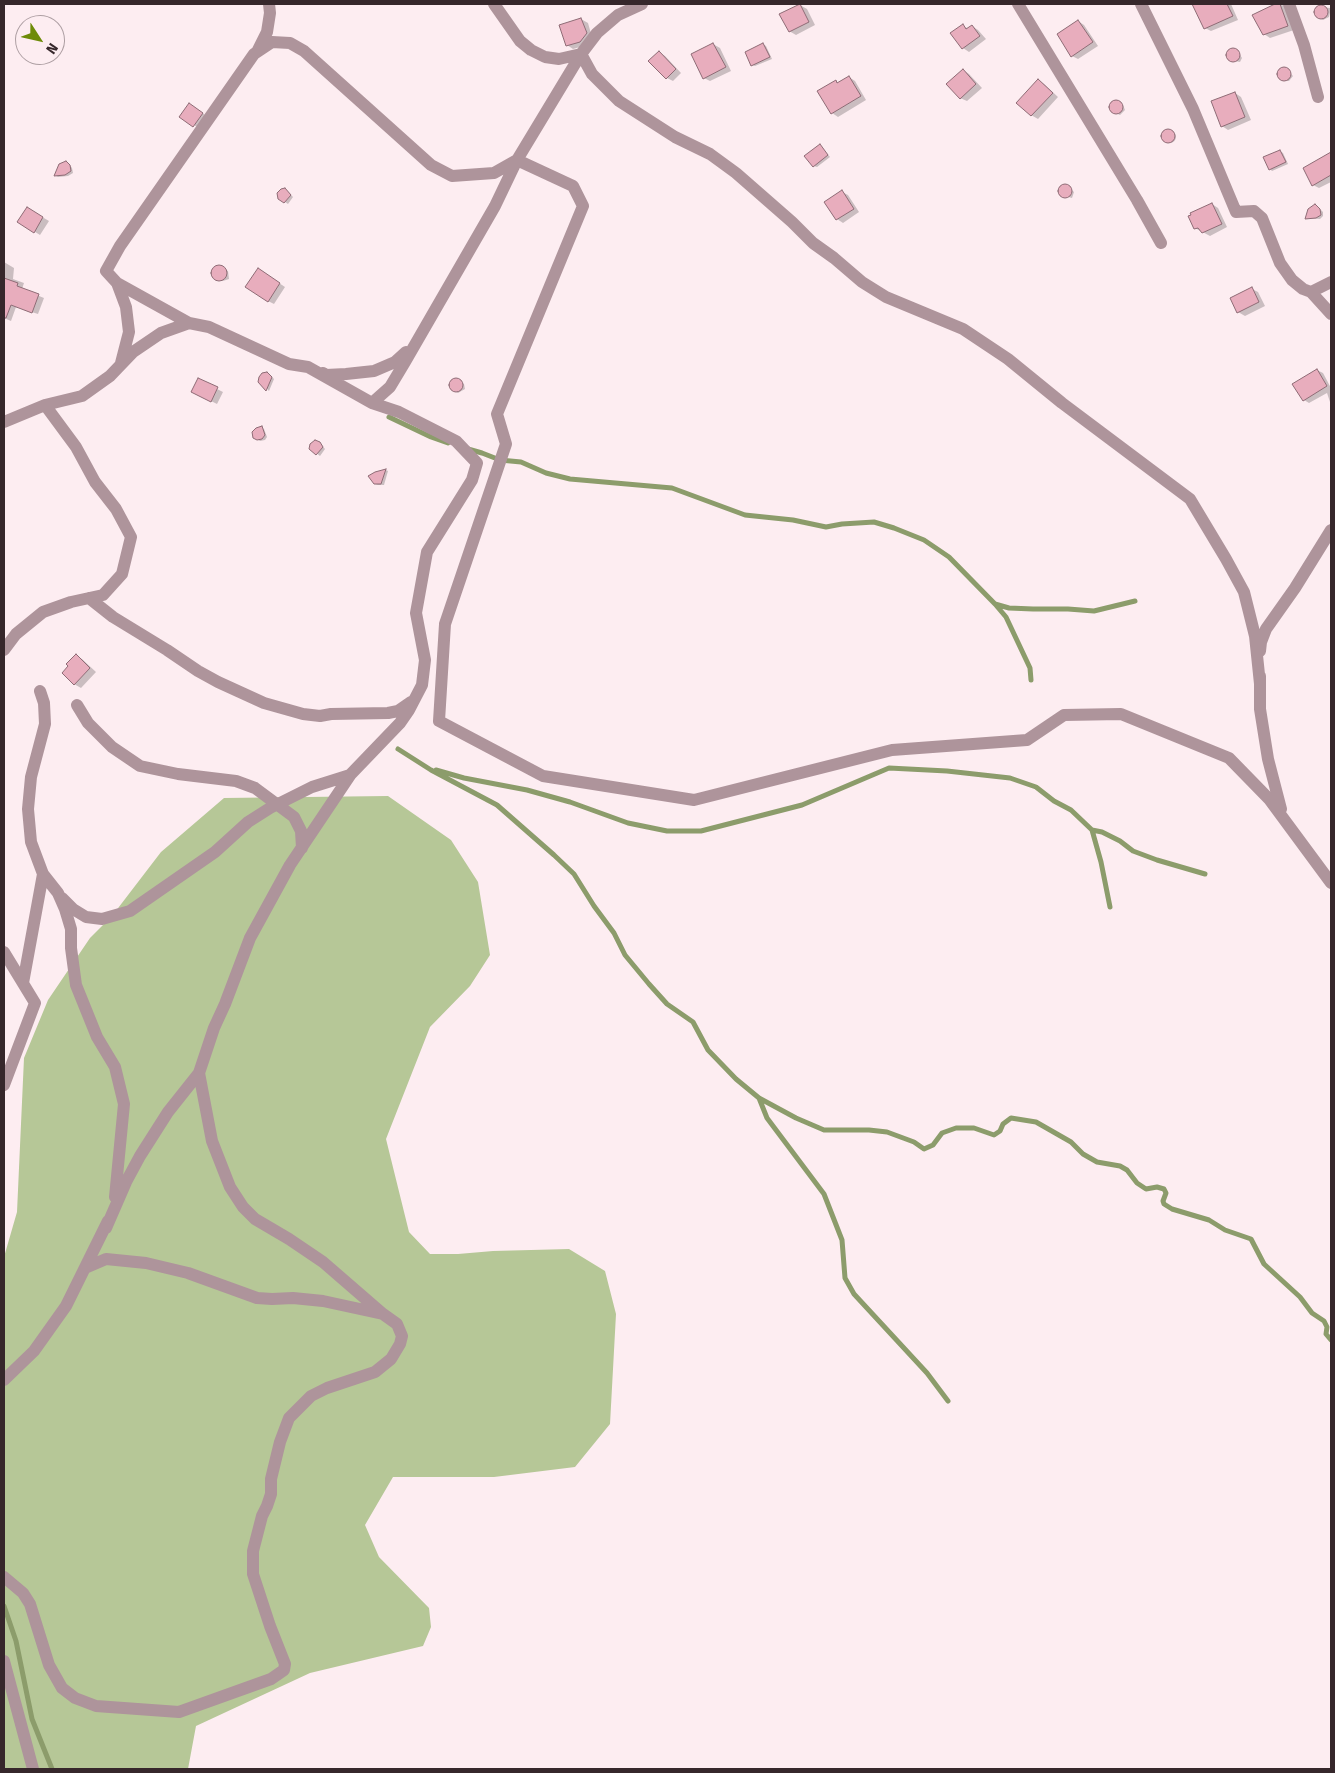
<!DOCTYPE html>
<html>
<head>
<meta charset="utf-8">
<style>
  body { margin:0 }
  #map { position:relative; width:1335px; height:1773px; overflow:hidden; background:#fdedf1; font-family:"Fira Sans",sans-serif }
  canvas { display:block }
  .frame { position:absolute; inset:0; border:5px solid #36272b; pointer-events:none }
  .north { position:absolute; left:15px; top:15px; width:50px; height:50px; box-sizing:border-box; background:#fdedf1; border:1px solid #ad9ea2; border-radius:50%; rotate:125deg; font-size:14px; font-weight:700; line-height:20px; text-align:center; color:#36272b }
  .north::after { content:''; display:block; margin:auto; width:18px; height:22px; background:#6e8b08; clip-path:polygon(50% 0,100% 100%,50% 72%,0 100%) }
</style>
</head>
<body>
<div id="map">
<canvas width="1335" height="1773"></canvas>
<div class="frame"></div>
<div class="north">N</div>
</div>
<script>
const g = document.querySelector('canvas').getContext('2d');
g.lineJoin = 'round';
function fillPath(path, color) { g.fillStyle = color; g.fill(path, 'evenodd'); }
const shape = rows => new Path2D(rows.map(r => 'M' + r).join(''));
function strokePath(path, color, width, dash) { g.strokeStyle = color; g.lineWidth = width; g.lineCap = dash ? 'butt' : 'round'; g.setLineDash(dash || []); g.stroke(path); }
const green = shape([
  [388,796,451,840,478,882,490,955,470,986,430,1027,386,1139,409,1232,430,1254,458,1254,493,1251,569,1249,605,1271,616,1314,610,1424,575,1467,494,1477,393,1477,365,1525,379,1557,429,1608,431,1627,423,1646,310,1673,196,1726,188,1769,4,1769,4,1257,17,1212,24,1058,48,1000,90,938,112,916,161,852,224,798]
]);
const shadow = shape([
  [1201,4,1231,4,1238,20,1211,31,1205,28,1195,6],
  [1277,4,1286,6,1294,30,1270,38,1264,34,1254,16],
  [800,5,807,9,815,25,796,35,789,31],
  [1319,7,1331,8,1329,17,1323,20,1316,14,1316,10],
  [581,19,588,23,592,37,587,45,573,49,567,45],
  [1078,21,1084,25,1098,46,1078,59,1072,56],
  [963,26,969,29,972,26,978,30,986,39,969,52,963,48],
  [713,44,720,48,731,71,710,81,704,78],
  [763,44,766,46,772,59,755,66,752,65],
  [1233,49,1239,53,1242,58,1240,62,1229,60,1227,54],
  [659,52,665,56,681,73,673,81,667,78],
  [1285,68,1293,76,1289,81,1286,81,1279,77,1278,72],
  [963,70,969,74,982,88,967,101,960,98],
  [849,77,855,81,866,100,838,117,832,113,836,82,839,84],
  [1038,80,1044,84,1058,97,1038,119,1031,115],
  [1235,93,1241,97,1251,120,1228,130,1222,126],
  [1114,102,1123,105,1125,110,1120,115,1112,111,1111,106],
  [195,108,208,117,200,129,181,116],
  '1164 137a6 6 0 1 1 12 0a6 6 0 1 1-12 0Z',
  [820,145,830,157,817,167,814,166],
  [1280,151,1283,153,1288,164,1272,171,1270,169],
  [1331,153,1331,182,1319,188,1313,185,1304,168],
  [69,164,72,168,73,173,68,176,58,177,56,176],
  [1066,185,1074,192,1072,198,1061,195,1060,189],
  [285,189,293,197,288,204,279,198],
  [842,192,848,195,859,212,843,223,837,219],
  [1212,204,1218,208,1227,227,1210,236,1195,228],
  [1318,207,1323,212,1323,216,1320,219,1306,218],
  [27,208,49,221,40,235,19,222],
  [4,262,14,268,13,279,24,283,22,289,44,298,38,314,16,307,11,321,4,318],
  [218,267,228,271,229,279,223,281,214,276,213,272,215,269],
  [264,273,285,287,274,304,268,301],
  [1252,289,1258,292,1265,306,1245,316,1238,312],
  [1317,370,1323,373,1331,388,1331,405,1327,393,1309,403,1304,400],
  [270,375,274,379,269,391,260,381],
  [456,379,464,384,465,389,458,393,450,386,453,380],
  [217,389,223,392,217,404,199,395],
  [261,427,264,429,267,437,265,440,260,441,254,437],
  [320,443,325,449,320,456,310,448],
  [386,470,388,471,384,485,378,485,375,484,375,473],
  [76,656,82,659,96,672,81,688,74,684]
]);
const stream = shape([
  [389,417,431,437,448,443],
  [468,449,482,453,500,460,521,462,546,473,570,479,672,488,745,515,793,520,826,527,842,524,874,522,894,528,924,540,949,557,995,604,1009,608,1033,609,1068,609,1094,611,1135,601],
  [995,604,1006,617,1030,668,1031,680],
  [398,749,431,770,497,805,554,855,574,874,594,906,614,933,625,955,649,984,667,1004,693,1022,708,1050,736,1079,759,1098,796,1118,824,1130,869,1130,887,1132,914,1142,924,1149,933,1145,942,1133,956,1128,974,1128,994,1135,1000,1131,1003,1124,1011,1118,1036,1122,1071,1142,1083,1154,1097,1162,1120,1166,1127,1170,1137,1183,1146,1189,1157,1187,1164,1189,1166,1193,1163,1201,1164,1204,1172,1209,1209,1220,1225,1230,1251,1239,1264,1264,1300,1297,1312,1313,1324,1321,1327,1327,1326,1334,1331,1340],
  [436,770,464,778,527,790,570,802,628,823,667,831,701,831,802,805,889,768,947,771,1010,778,1036,787,1054,801,1071,810,1092,830,1102,832,1120,841,1133,851,1157,860,1205,874],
  [1092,830,1101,862,1110,907],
  [759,1098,767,1118,824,1194,842,1240,845,1278,854,1294,927,1373,948,1401],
  [4,1606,16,1641,32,1719,52,1769]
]);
const building = shape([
  [800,4,809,22,789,32,779,14,800,4],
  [1192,4,1227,4,1233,16,1204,29,1192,4],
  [1275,4,1280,4,1288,26,1263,35,1252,15,1275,4],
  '1314 12a7 7 0 1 1 14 0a7 7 0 1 1-14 0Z',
  [581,18,587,33,580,42,566,46,559,25,581,18],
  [1078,20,1093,42,1071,57,1057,34,1078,20],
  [963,24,966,29,972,25,980,36,962,49,950,33,963,24],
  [713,43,726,67,703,79,691,54,713,43],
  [763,43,770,57,751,66,745,52,763,43],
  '1226 55a7 7 0 1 1 14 0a7 7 0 1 1-14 0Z',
  [659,51,676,69,666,79,648,61,659,51],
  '1277 74a7 7 0 1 1 14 0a7 7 0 1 1-14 0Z',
  [963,69,976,84,960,99,946,84,963,69],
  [849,76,861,96,831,114,817,91,836,80,837,83,849,76],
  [1038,79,1053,93,1031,116,1016,103,1038,79],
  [1235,92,1245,117,1221,127,1211,101,1235,92],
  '1109 107a7 7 0 1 1 14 0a7 7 0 1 1-14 0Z',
  [189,103,203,113,193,127,179,117,189,103],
  '1161 136a7 7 0 1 1 14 0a7 7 0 1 1-14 0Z',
  [820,144,828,155,813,167,804,156,820,144],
  [1280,150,1286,162,1269,170,1263,157,1280,150],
  [1331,152,1331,175,1312,186,1303,168,1331,152],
  [66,161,70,165,71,171,65,175,54,176,59,164,66,161],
  '1058 191a7 7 0 1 1 14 0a7 7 0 1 1-14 0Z',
  [285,188,291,195,284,203,278,199,277,193,281,189,285,188],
  [842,190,854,209,836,220,824,202,842,190],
  [1212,203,1222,224,1202,233,1198,228,1194,229,1188,216,1191,215,1190,213,1212,203],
  [1315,204,1320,209,1321,215,1316,218,1305,219,1308,209,1315,204],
  [27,207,43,217,34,233,17,222,27,207],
  '211 273a8 8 0 1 1 16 0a8 8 0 1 1-16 0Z',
  [258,268,280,283,268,302,245,287,258,268],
  [4,278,18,283,17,286,39,294,32,313,11,305,6,318,4,318,4,278],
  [1252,287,1259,302,1237,313,1230,298,1252,287],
  [1317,369,1327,386,1303,401,1292,384,1317,369],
  [267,372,272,377,266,391,258,382,259,377,262,373,267,372],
  [198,378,218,387,211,402,191,392,198,378],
  '449 385a7 7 0 1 1 14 0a7 7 0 1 1-14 0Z',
  [262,426,265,435,262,439,257,440,253,438,252,432,256,428,262,426],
  [315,440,320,442,323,447,316,455,309,449,310,444,315,440],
  [386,469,381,484,374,484,368,476,375,472,386,469],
  [76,654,90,668,74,685,62,673,68,666,66,664,76,654]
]);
const minor = shape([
  [494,4,520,41,531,50,545,57,559,59,581,54,592,74,619,101,675,137,710,154,736,173,792,222,813,243,834,258,862,282,886,297,963,329,1008,359,1062,403,1190,499,1226,559,1244,592,1255,636,1260,684],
  [1018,4,1137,200,1161,243],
  [1141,4,1193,109,1236,212,1254,211,1262,218,1280,263,1292,280,1303,289,1311,292,1331,314],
  [1289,4,1304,45,1318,97],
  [257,52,267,32,270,13,269,4],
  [517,160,573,186,583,206,497,414,506,444,445,624,439,721,543,776,694,800,892,750,1027,740,1064,715,1121,714,1229,758,1269,799,1331,883],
  [517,160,494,173,452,176,431,165,304,51,290,43,272,42,254,54,120,246,106,271,117,283,189,323,209,327,289,364,308,367,372,403,390,387,405,362,495,206,517,160,581,54,597,33,618,15,642,4],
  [117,283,126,307,129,332,121,363],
  [1311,292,1331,282],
  [323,373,326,375,346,374,374,371,395,362,406,352],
  [4,422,45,405,82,396,110,376,133,352,161,333,189,323],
  [89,598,113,617,167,650,198,671,218,682,264,703,303,714,320,716,331,714,388,713,398,711,411,702],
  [4,650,16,634,43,612,71,602,103,595,122,574,131,537,116,509,95,482,76,447,45,405],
  [1260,651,1261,642,1266,629,1295,588,1331,530],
  [1260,676,1260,709,1268,759,1281,809],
  [40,691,44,703,45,724,31,777,28,809,31,842,43,874,58,893,65,909,71,929,71,948,76,985,97,1037,115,1067,124,1104,115,1197],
  [77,705,88,723,112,747,140,766,178,774,236,781,255,788,294,817,301,831,302,848],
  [62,898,73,909,86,917,102,919,130,911,215,852,248,822,270,808,312,787,350,775],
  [4,952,35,1003,4,1085],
  [23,983,43,874],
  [106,1228,126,1182,140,1156,168,1112,199,1073,214,1028,225,1004,250,938,290,865,351,774,400,723,409,710,422,685,425,660,416,613,427,552,472,480,477,463,456,441,399,412,372,403],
  [85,1268,106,1259,146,1263,188,1273,257,1298,272,1299,293,1298,323,1301,383,1314,323,1262,289,1239,255,1219,243,1207,230,1187,212,1141,199,1073],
  [4,1380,34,1351,66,1306,108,1221],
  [4,1577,23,1593,30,1604,49,1665,62,1688,75,1698,96,1706,179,1712,271,1679,284,1670,285,1664,270,1626,253,1574,253,1551,262,1516,267,1506,271,1494,271,1479,280,1442,289,1418,311,1396,327,1388,375,1372,391,1359,400,1344,402,1336,397,1324,383,1314],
  [4,1661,33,1769]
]);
fillPath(green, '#b6c797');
fillPath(shadow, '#0003');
strokePath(stream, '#8c9c6b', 5);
fillPath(building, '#e8adbd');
strokePath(building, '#8e6b75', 1);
strokePath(minor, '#ae949b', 12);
</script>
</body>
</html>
